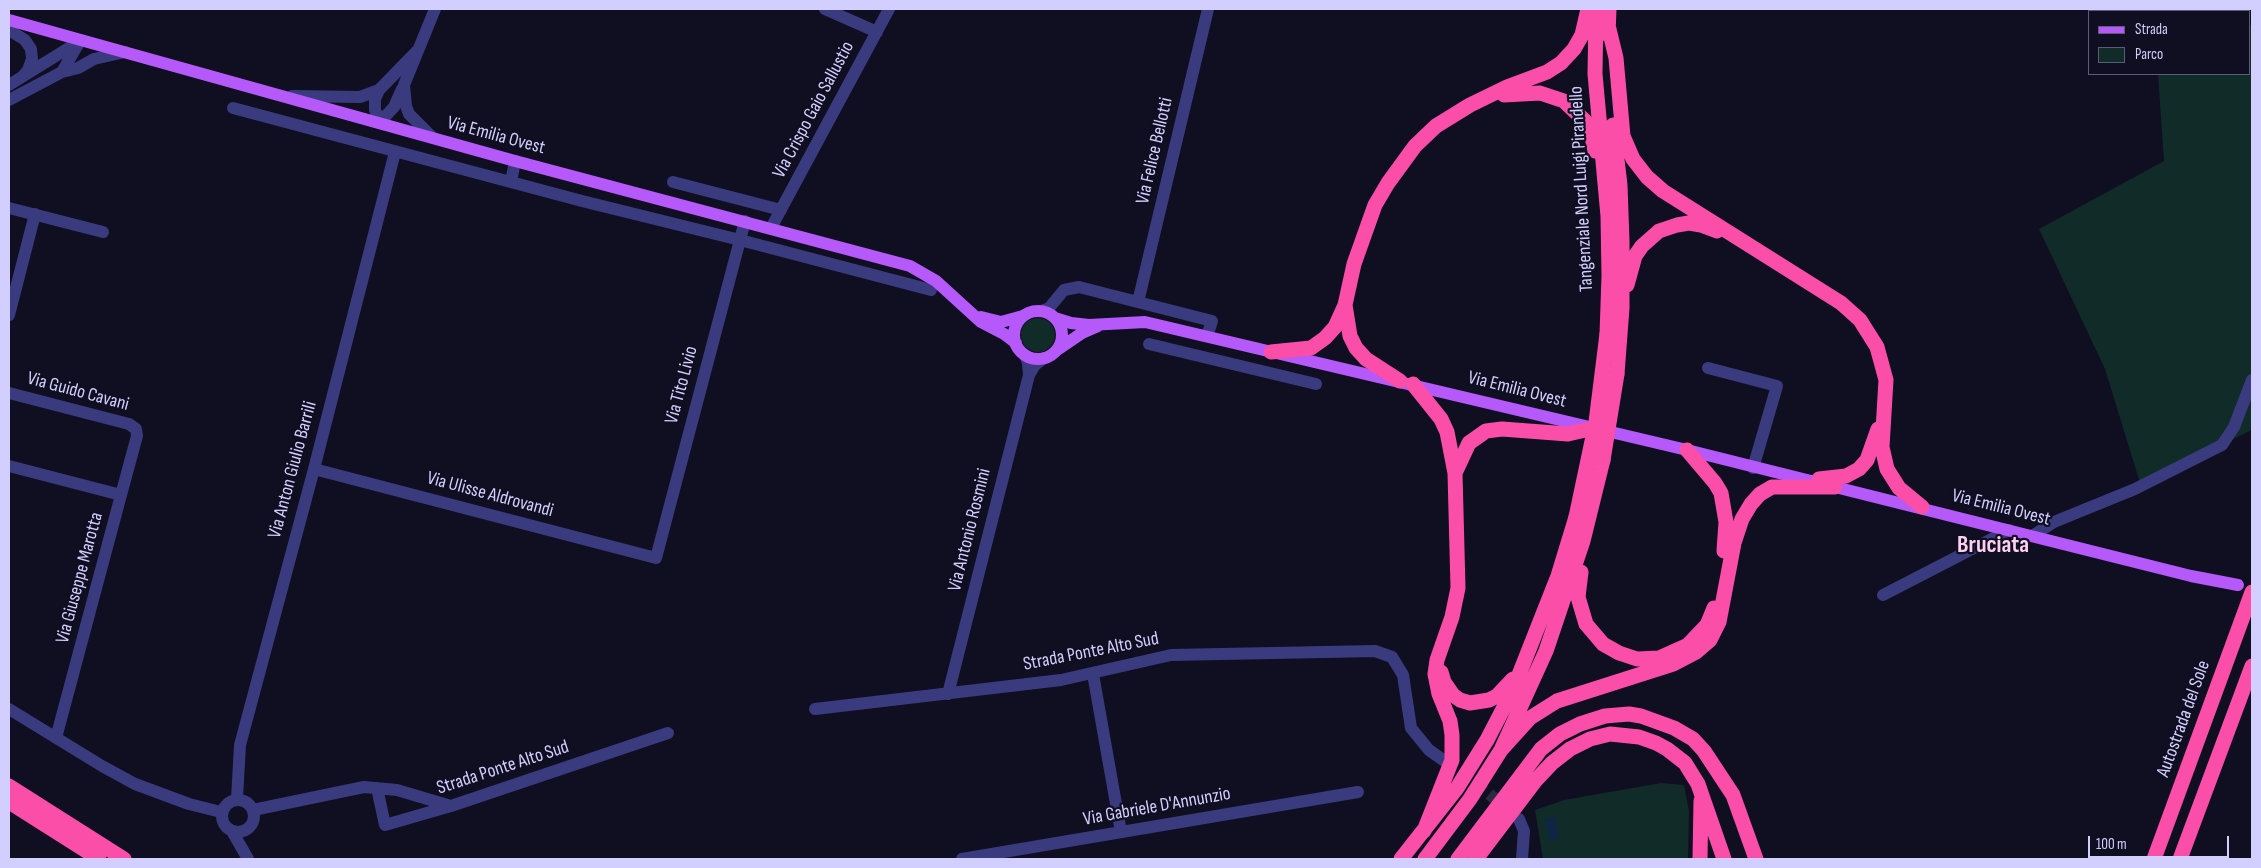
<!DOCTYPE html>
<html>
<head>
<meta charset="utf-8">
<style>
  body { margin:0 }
  #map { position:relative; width:2261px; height:868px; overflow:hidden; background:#100e21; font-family:"Sofia Sans Condensed",sans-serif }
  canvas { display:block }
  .frame { position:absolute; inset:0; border:10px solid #d2cffe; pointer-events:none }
  .legend { position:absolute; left:2088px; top:10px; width:162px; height:65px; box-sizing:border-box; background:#100e21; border:1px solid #5e5b79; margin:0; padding:6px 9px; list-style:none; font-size:15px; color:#d2cffe }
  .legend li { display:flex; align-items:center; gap:10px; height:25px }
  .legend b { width:25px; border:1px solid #5e5b79 }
  .scale { position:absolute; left:2088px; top:836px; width:141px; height:22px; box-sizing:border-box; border:2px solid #d2cffe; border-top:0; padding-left:6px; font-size:15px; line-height:18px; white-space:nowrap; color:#d2cffe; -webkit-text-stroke:4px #100e21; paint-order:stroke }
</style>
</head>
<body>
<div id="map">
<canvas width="2261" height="868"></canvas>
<div class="frame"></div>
<ul class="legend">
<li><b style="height:6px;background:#b659fa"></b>Strada</li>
<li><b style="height:14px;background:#112b29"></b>Parco</li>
</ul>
<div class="scale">100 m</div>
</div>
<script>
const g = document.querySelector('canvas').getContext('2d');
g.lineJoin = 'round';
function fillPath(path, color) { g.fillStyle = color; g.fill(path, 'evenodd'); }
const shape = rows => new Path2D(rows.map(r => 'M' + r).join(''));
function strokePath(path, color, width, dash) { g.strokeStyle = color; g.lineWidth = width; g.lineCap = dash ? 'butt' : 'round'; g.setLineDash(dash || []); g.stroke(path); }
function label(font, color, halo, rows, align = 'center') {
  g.font = font + ' "Sofia Sans Condensed",sans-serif'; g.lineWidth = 4.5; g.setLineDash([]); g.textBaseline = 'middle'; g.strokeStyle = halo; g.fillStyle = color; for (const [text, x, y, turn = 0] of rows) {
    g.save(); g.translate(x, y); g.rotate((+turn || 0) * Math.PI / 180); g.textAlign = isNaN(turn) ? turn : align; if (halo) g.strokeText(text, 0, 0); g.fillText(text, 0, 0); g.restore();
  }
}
const green = shape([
  [2252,24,2252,430,2140,483,2105,369,2039,229,2164,161,2158,74,2250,74,2250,25],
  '1021 335a17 17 0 1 1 34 0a17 17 0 1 1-34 0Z',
  [1661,783,1684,785,1689,811,1688,859,1543,859,1535,810,1564,800]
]);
const water = shape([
  [1555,817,1559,838,1549,840,1545,819]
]);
const minorTunnel = shape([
  [1446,762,1471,779,1507,809]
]);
const minor = shape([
  [825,9,877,32],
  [9,30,25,40,31,49,32,59,28,70,23,76],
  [62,72,80,41],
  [9,85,80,41],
  [379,90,375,99,375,110,380,122,394,107,402,89],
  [292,96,360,97,379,90,417,51],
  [9,100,62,72,78,68,94,59,125,52],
  [233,108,582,201,740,240,931,290],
  [433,138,409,114,406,106,404,85,435,9],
  [511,182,515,161],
  [673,182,781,210],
  [9,208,103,232],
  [771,228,889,9],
  [1138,302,1208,9],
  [1041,311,1049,308,1064,290,1079,287,1212,321,1207,336],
  [9,315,35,214],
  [1149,344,1316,384],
  [1708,368,1777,386,1753,468],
  [1029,375,1035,365,1044,358],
  [9,393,129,424,136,429,137,436,121,495,56,738],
  [9,466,121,495],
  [314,469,656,558,745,221],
  [2032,536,2054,522,2135,489,2222,445,2234,427,2252,380],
  [1883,595,2009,530],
  [1093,674,1121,832],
  [948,694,1029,375,1028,363,1025,355],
  [9,709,102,766,135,784,189,804,221,812],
  [815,709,1061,680,1171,655,1375,651,1392,657,1403,675,1411,728,1429,750,1446,762],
  [377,788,385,825,451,806,668,733],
  [237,799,240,745,314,469,395,152],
  '222 816a16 16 0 1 1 32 0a16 16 0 1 1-32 0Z',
  [253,810,364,787,397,790,451,806],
  [1519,819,1524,831,1522,859],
  [232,831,248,859],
  [962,859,1358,792]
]);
const major = shape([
  [9,20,515,161,910,266,936,281,981,322,1004,334,1016,343],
  '1014 335a24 24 0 1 1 48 0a24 24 0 1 1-48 0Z',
  [981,317,1001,322,1023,316],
  [1055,318,1071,323,1089,325,1145,322,1687,450,2191,576,2238,585],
  [1057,350,1082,333,1098,326]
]);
const highway = shape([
  [1596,12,1595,74,1608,216,1609,276,1607,334],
  [1608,25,1616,58,1623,136,1633,159,1647,177,1663,191,1841,303,1860,320,1877,347,1886,380,1882,447,1887,469,1899,488,1922,507],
  [1608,35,1609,9],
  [1504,95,1540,93,1564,101,1585,121,1592,137,1595,151],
  [1613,125,1620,185,1622,241,1622,308,1617,374],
  [1627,285,1635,256,1642,246,1659,231,1677,225,1689,223,1701,225,1717,231],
  [1345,305,1350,336,1356,348,1366,359,1400,381],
  [1271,352,1311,348,1325,338,1335,327,1345,305,1354,264,1375,205,1388,183,1415,146,1436,126,1470,105,1507,87,1547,72,1561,63,1574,49,1582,35,1588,9],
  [1413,384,1441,419,1447,432,1455,473,1458,588,1452,617,1437,660,1435,674,1439,694,1450,721,1452,735,1452,760,1424,831],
  [1687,450,1715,483,1721,493,1726,522,1724,551],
  [1455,473,1469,443,1486,431,1502,429,1568,434,1594,428],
  [1819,479,1846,476,1859,469,1867,460,1878,429],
  [1581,572,1578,597,1586,624,1603,644,1619,653,1637,659,1659,658,1688,645,1707,625,1714,608],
  [1441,672,1444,682,1453,695,1460,700,1470,703,1489,700,1497,696,1513,679],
  [1501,750,1530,718,1557,701,1673,664,1696,652,1710,640,1719,622,1734,543,1742,519,1751,504,1760,494,1772,487,1835,487],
  [9,786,124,859],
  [9,802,99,859],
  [1401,859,1457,788,1487,740,1513,690,1558,576,1576,517],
  [1425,859,1470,799,1501,750,1546,651,1583,541,1603,460],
  [1458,859,1541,749,1560,734,1580,724,1605,716,1629,714,1641,716,1674,728,1693,739,1704,751,1733,795,1756,859],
  [1476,859,1536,780,1552,763,1570,749,1590,739,1610,734,1639,737,1656,743,1667,749,1685,763,1698,784,1724,859],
  [1700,859,1701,801],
  [2154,859,2252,592],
  [2180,859,2252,666]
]);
const highwayBridge = shape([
  [1603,460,1617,374],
  [1576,517,1596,422,1607,334]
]);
const streetNames = [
  ["Via Crispo Gaio Sallustio",814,110,-62],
  ["Via Emilia Ovest",496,136,15],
  ["Via Felice Bellotti",1155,151,-77],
  ["Tangenziale Nord Luigi Pirandello",1582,189,-93],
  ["Via Tito Livio",682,385,-75],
  ["Via Emilia Ovest",1517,390,14],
  ["Via Guido Cavani",78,392,15],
  ["Via Anton Giulio Barrili",293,470,-75],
  ["Via Ulisse Aldrovandi",490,495,15],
  ["Via Emilia Ovest",2001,508,14],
  ["Via Antonio Rosmini",970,530,-76],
  ["Via Giuseppe Marotta",80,578,-75],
  ["Strada Ponte Alto Sud",1091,652,-11],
  ["Autostrada del Sole",2184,719,-70],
  ["Strada Ponte Alto Sud",503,768,-18],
  ["Via Gabriele D'Annunzio",1157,807,-10]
];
const districtNames = [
  ["Bruciata",1993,546]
];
fillPath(green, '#112b29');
fillPath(water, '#0e2545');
strokePath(minorTunnel, '#2d2b42', 12, [12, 6]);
strokePath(minor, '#3a3b7f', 12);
strokePath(major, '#b659fa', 12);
strokePath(highway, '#fa4ea9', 15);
strokePath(highwayBridge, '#fa4ea9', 15);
label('19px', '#d2cffe', '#100e21', streetNames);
label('bold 24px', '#fed1f0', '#100e21', districtNames);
</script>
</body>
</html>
